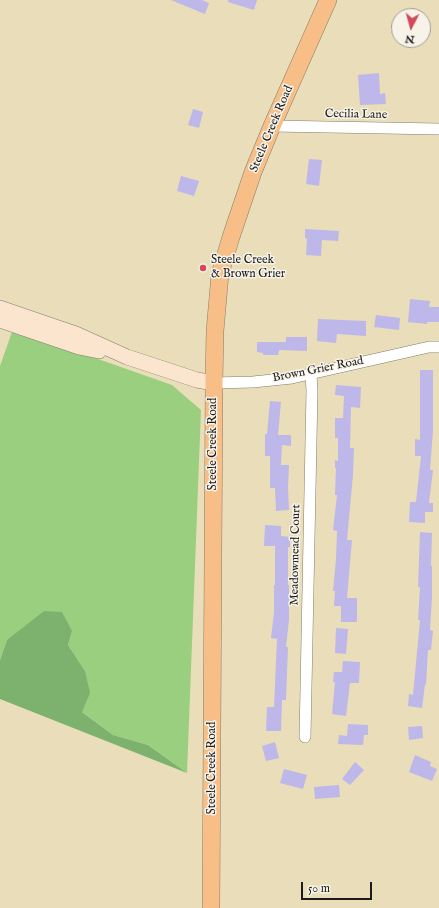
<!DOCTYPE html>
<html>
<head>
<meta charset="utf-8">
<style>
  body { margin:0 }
  #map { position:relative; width:439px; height:908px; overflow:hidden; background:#e9deb9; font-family:"IM FELL English",serif }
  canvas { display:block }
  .north { position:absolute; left:391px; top:8px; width:40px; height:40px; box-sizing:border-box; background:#f7f3e8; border:1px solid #9f9d96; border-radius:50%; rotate:186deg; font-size:11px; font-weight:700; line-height:16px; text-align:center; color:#1c1c1c }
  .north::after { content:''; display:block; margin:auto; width:14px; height:18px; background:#d1495b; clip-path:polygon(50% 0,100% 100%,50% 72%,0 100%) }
  .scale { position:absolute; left:301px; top:882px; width:71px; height:18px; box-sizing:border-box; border:2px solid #1c1c1c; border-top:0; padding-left:5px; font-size:12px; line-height:14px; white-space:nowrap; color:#1c1c1c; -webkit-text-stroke:3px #f7f3e8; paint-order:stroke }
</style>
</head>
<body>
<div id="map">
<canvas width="439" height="908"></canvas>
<div class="north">N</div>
<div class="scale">50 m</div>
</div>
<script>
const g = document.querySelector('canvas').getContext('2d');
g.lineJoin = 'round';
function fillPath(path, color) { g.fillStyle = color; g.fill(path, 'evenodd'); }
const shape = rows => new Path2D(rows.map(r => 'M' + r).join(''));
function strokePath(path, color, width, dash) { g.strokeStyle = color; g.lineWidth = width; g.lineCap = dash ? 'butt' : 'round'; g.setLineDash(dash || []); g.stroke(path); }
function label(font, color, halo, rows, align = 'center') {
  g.font = font + ' "IM FELL English",serif'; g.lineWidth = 3; g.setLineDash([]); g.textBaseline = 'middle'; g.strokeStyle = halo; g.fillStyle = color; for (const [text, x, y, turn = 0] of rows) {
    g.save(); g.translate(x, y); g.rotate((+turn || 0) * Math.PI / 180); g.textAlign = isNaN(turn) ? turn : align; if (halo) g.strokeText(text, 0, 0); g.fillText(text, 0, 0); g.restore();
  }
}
const green = shape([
  [13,329,172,385,201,410,187,773,148,745,113,735,81,711,85,671,68,645,72,631,7,640,0,660,0,366]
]);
const forest = shape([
  [44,611,62,612,72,631,68,645,85,671,90,693,82,712,113,735,148,745,187,773,0,699,0,660,7,640]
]);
const building = shape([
  [171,0,202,0,209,3,205,14],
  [228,0,257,0,254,10,228,2],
  [379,73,380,94,385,93,386,104,360,105,358,75],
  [193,109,203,112,199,128,188,125],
  [309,159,322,160,319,186,306,184],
  [181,176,199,181,194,196,177,191],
  [305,229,339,231,338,241,322,240,321,256,306,255,307,239,305,238],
  [410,299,430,301,429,307,439,307,439,322,427,322,427,324,408,322],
  [376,315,400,318,399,330,374,327],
  [318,319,366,321,366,336,337,334,336,343,317,341],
  [286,337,307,337,307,351,279,350,278,355,263,355,263,353,257,352,257,342,286,342],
  [420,370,433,370,433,430,430,470,433,470,429,503,433,503,433,512,425,512,425,523,409,522,410,502,416,502,421,456,415,456,415,439,420,440],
  [336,385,361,387,360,408,351,407,350,448,354,448,353,475,347,540,352,540,347,598,357,598,357,622,341,622,341,606,334,606,335,591,333,591,336,559,337,531,333,530,337,495,335,495,336,468,335,468,335,460,338,461,338,438,335,438,335,418,343,418,344,396,335,395],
  [270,401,281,402,278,435,291,435,291,446,282,445,281,465,289,465,288,488,289,510,276,511,275,488,270,488,270,456,265,456,265,434,267,434],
  [265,525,281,526,281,536,290,537,290,547,288,547,288,585,289,585,289,620,286,647,288,647,286,700,282,700,281,731,266,731,267,707,274,707,277,639,271,638,274,612,274,585,275,585,275,546,264,546],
  [420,532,432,533,431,566,432,566,432,597,430,630,433,631,431,650,428,650,426,685,425,684,422,708,408,706,409,694,413,695,420,620,418,620,420,587,418,587],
  [336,628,348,629,346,654,335,653],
  [343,661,360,662,359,683,350,683,346,716,332,714,335,682,333,682,334,672,342,672],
  [348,724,368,725,368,735,364,735,363,745,338,744,339,735,347,736],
  [422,726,423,738,409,740,408,727],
  [275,742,279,758,266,761,262,746],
  [415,755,431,762,430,766,437,769,432,781,409,772],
  [355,762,364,770,350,785,342,779],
  [284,769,307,775,303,789,280,783],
  [339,785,340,797,315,799,314,787]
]);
const minor = shape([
  [272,126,439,129],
  [214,383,253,382,292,378,429,347,439,347],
  [305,737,312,391,311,374]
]);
const secondary = shape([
  [0,308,76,334,127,357,197,380,214,383],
  [0,320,79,347,99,351]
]);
const primary = shape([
  [211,908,214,383,215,331,220,274,231,237,253,172,272,126,328,0]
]);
const markers = [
  [203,268,4,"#d1495b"]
];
const streetNames = [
  ["Cecilia Lane",356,115,1],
  ["Steele Creek Road",272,129,-67],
  ["Brown Grier Road",318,370,-11],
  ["Steele Creek Road",214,444,-90],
  ["Meadowmead Court",296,555,-89],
  ["Steele Creek Road",213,768,-90]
];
const poiNames = [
  ["Steele Creek",211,261],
  ["& Brown Grier",211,275]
];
fillPath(green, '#9bcf80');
fillPath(forest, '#7cb26e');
fillPath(building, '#beb7ea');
strokePath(minor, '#827d6a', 12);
strokePath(secondary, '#827d6a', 16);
strokePath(primary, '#827d6a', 18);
strokePath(minor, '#fff', 11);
strokePath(secondary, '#fce5cf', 15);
strokePath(primary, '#f7be88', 17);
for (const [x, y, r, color] of markers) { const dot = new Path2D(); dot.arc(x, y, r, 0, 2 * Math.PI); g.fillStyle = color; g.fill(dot); strokePath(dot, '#f7f3e8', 1.5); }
label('12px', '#1c1c1c', '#f7f3e8', streetNames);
label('12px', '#1c1c1c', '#f7f3e8', poiNames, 'left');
</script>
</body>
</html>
